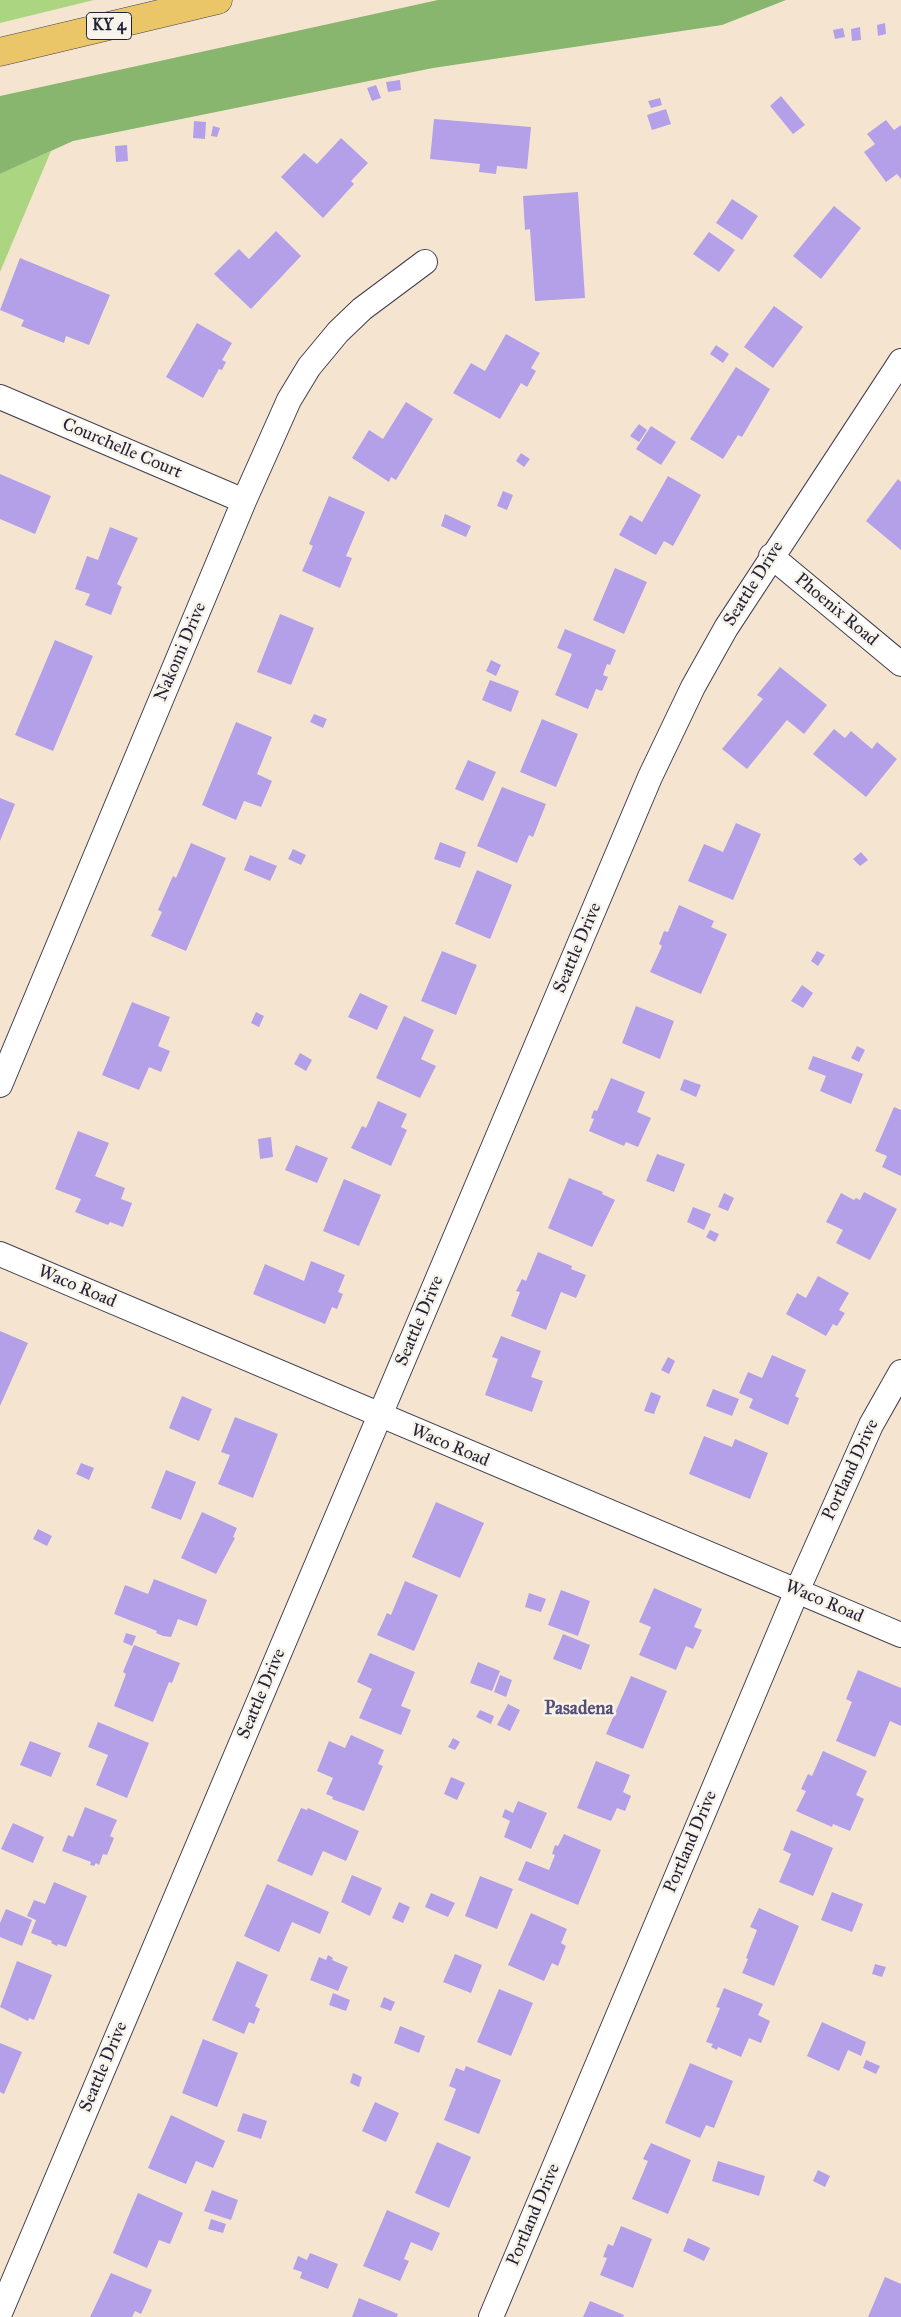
<!DOCTYPE html>
<html>
<head>
<meta charset="utf-8">
<style>
  body { margin:0 }
  canvas { display:block; background:#f5e5d0 }
</style>
</head>
<body>
<canvas width="901" height="2317"></canvas>
<script>
const g = document.querySelector('canvas').getContext('2d');
g.lineJoin = 'round';
function fillPath(path, color) { g.fillStyle = color; g.fill(path, 'evenodd'); }
const shape = rows => new Path2D(rows.map(r => 'M' + r).join(''));
function strokePath(path, color, width, dash) { g.strokeStyle = color; g.lineWidth = width; g.lineCap = dash ? 'butt' : 'round'; g.setLineDash(dash || []); g.stroke(path); }
function label(font, color, halo, rows, align = 'center') {
  g.font = font + ' "IM FELL Great Primer",serif'; g.lineWidth = 5; g.setLineDash([]); g.textBaseline = 'middle'; g.strokeStyle = halo; g.fillStyle = color; for (const [text, x, y, turn = 0] of rows) {
    g.save(); g.translate(x, y); g.rotate((+turn || 0) * Math.PI / 180); g.textAlign = isNaN(turn) ? turn : align; if (halo) g.strokeText(text, 0, 0); g.fillText(text, 0, 0); g.restore();
  }
}
const green = shape([
  [0,0,94,0,0,23],
  [51,151,0,272,0,174]
]);
const forest = shape([
  [438,0,786,0,722,25,433,68,73,141,0,174,0,96]
]);
const building = shape([
  [885,23,886,34,878,36,877,25],
  [860,27,861,40,852,41,851,29],
  [843,28,845,37,835,39,833,30],
  [400,80,401,90,388,92,386,82],
  [376,85,381,98,372,101,367,88],
  [781,96,805,125,793,134,770,106],
  [660,98,662,105,651,108,648,101],
  [666,109,671,124,652,130,647,115],
  [434,119,531,127,527,169,497,166,496,174,479,172,480,164,430,159],
  [886,120,894,130,901,125,901,179,897,174,886,182,864,152,875,144,867,134],
  [194,121,206,122,205,139,193,138],
  [213,126,220,128,217,137,211,136],
  [341,138,368,163,351,181,354,184,323,218,281,177,304,153,317,164],
  [127,145,128,161,116,162,115,146],
  [578,192,585,298,535,301,530,229,525,230,523,196],
  [732,199,758,216,742,240,716,223],
  [834,206,861,228,821,279,793,256],
  [276,231,301,256,251,309,214,274,239,249,249,259],
  [709,232,735,250,719,272,693,254],
  [20,258,110,295,89,345,66,336,64,343,21,326,24,320,0,310],
  [774,306,803,327,773,368,744,347],
  [197,323,232,343,222,360,226,362,222,370,219,369,203,398,166,377],
  [506,334,540,353,531,368,536,371,527,387,521,383,500,419,453,393,471,363,485,371],
  [716,345,729,354,723,363,710,354],
  [736,367,770,389,742,437,738,435,723,459,690,439],
  [406,402,433,419,396,480,391,477,389,482,352,458,369,430,383,439],
  [639,424,647,430,639,442,630,436],
  [651,426,676,442,661,465,636,449],
  [521,453,530,459,524,467,516,461],
  [0,474,51,496,35,534,0,519],
  [668,476,701,495,673,546,664,541,656,555,619,535,630,515,642,522],
  [898,479,901,482,901,550,866,521],
  [503,491,513,495,507,510,497,506],
  [329,496,365,512,346,556,352,558,340,588,302,571,313,546,309,544],
  [445,514,471,526,466,537,441,526],
  [110,527,138,538,117,584,122,587,111,615,85,605,90,594,75,589,87,556,98,560],
  [615,568,647,582,624,634,593,620],
  [280,614,314,628,291,685,257,672],
  [565,629,616,650,610,665,607,664,603,675,608,677,602,691,596,689,588,709,555,695,572,654,557,648],
  [55,640,93,656,53,751,15,735],
  [491,660,501,665,496,676,486,671],
  [780,667,827,705,804,734,787,720,747,769,722,749,763,699,757,695],
  [490,680,519,691,511,712,482,700],
  [314,714,327,719,323,728,310,722],
  [542,719,578,734,556,787,520,772],
  [236,722,272,737,257,774,272,781,261,807,244,801,236,820,202,805],
  [834,729,845,738,851,731,872,749,877,742,897,759,866,797,813,754],
  [468,760,496,772,483,801,455,789],
  [502,787,546,804,533,837,529,835,517,863,477,846],
  [0,798,15,804,0,841],
  [736,823,761,834,733,900,688,881,704,844,723,852],
  [440,842,466,852,460,868,434,859],
  [191,843,226,858,186,951,151,936,162,912,158,910,173,876,176,878],
  [293,849,306,855,301,865,288,859],
  [861,852,868,860,860,866,853,859],
  [250,855,277,866,270,881,244,870],
  [477,870,512,885,490,939,455,924],
  [679,905,714,921,711,927,727,934,701,994,650,972,662,946,659,944,664,931,668,932],
  [442,951,477,965,456,1015,421,1001],
  [817,951,825,955,818,966,811,961],
  [802,985,813,993,803,1008,791,1001],
  [360,993,388,1006,377,1030,348,1017],
  [132,1002,170,1017,158,1046,170,1051,161,1072,149,1067,139,1090,102,1075],
  [636,1006,674,1021,660,1059,622,1043],
  [256,1012,264,1016,259,1027,251,1023],
  [404,1016,434,1030,421,1059,436,1066,420,1098,376,1078],
  [857,1046,865,1050,859,1062,851,1058],
  [300,1053,312,1060,306,1071,294,1064],
  [813,1056,863,1074,851,1104,820,1091,826,1076,808,1069],
  [611,1078,645,1092,637,1112,651,1118,638,1147,626,1142,624,1146,589,1131,594,1119,591,1118,594,1110,597,1111],
  [684,1079,701,1085,696,1097,680,1090],
  [378,1101,407,1114,401,1127,407,1130,391,1166,351,1148,362,1126,366,1128],
  [894,1107,901,1110,901,1176,882,1167,887,1156,875,1151],
  [78,1131,109,1143,95,1176,125,1188,121,1199,132,1203,123,1227,110,1222,108,1225,75,1212,81,1199,55,1189],
  [271,1137,273,1157,260,1159,258,1139],
  [296,1145,328,1158,317,1183,285,1170],
  [657,1154,685,1164,674,1192,646,1181],
  [569,1178,603,1192,602,1194,615,1200,592,1247,548,1228],
  [344,1179,381,1195,359,1246,323,1231],
  [864,1192,897,1209,870,1260,836,1243,843,1230,826,1222,841,1193,854,1200,856,1198,860,1200],
  [724,1193,734,1198,728,1211,718,1207],
  [693,1207,711,1214,704,1230,687,1222],
  [710,1230,719,1234,715,1242,706,1237],
  [538,1252,572,1266,571,1269,586,1275,576,1298,561,1292,546,1330,511,1316,520,1292,516,1291,522,1279,526,1281],
  [311,1261,345,1275,338,1292,343,1294,337,1309,332,1307,325,1324,253,1294,265,1264,304,1281],
  [818,1276,849,1293,839,1310,845,1313,837,1326,833,1324,826,1336,786,1314,797,1293,806,1298],
  [0,1331,28,1343,0,1406],
  [501,1336,541,1351,531,1377,543,1381,532,1412,485,1395,498,1359,492,1357],
  [772,1355,806,1370,795,1396,799,1398,788,1425,749,1408,753,1399,739,1393,748,1372,762,1378],
  [668,1357,675,1361,669,1374,661,1370],
  [713,1389,739,1399,732,1416,706,1406],
  [651,1392,661,1396,654,1414,644,1411],
  [182,1396,212,1409,199,1441,169,1428],
  [235,1417,278,1434,253,1498,218,1484,230,1455,221,1452],
  [704,1436,732,1447,735,1439,768,1453,750,1499,689,1474],
  [81,1463,94,1468,89,1480,76,1474],
  [166,1470,196,1482,181,1520,151,1508],
  [436,1502,484,1523,460,1578,412,1557],
  [202,1512,237,1528,233,1537,235,1538,216,1574,181,1558],
  [38,1529,52,1536,47,1546,33,1539],
  [154,1579,207,1600,197,1626,178,1619,171,1637,163,1636,156,1633,157,1631,114,1614,125,1585,148,1594],
  [405,1581,438,1595,414,1651,377,1635,387,1613,391,1615],
  [654,1588,702,1609,694,1627,702,1630,693,1649,686,1646,676,1670,639,1655,651,1627,639,1622],
  [561,1590,590,1601,578,1636,548,1625],
  [529,1593,546,1599,541,1612,525,1607],
  [126,1633,136,1636,132,1646,123,1642],
  [563,1634,590,1645,581,1670,553,1659],
  [134,1645,180,1663,172,1683,169,1682,153,1722,114,1706,126,1674,123,1672],
  [370,1653,415,1672,401,1706,411,1710,401,1735,359,1718,372,1689,357,1682],
  [478,1662,500,1671,492,1691,470,1683],
  [858,1670,901,1688,901,1726,890,1721,875,1757,836,1741,852,1702,846,1699],
  [500,1675,512,1680,506,1697,494,1692],
  [631,1676,667,1691,643,1749,606,1734],
  [508,1704,520,1710,510,1731,497,1725],
  [480,1710,494,1716,491,1724,476,1717],
  [98,1722,149,1743,127,1798,96,1785,108,1755,88,1747],
  [351,1735,384,1750,378,1764,383,1766,364,1811,332,1799,333,1797,326,1794,333,1778,317,1771,329,1741,345,1748],
  [453,1738,460,1742,455,1750,448,1747],
  [30,1741,61,1753,51,1777,20,1765],
  [823,1751,867,1771,856,1795,864,1799,850,1831,833,1824,832,1827,796,1811,806,1791,801,1789,808,1774,812,1776],
  [596,1761,630,1775,623,1792,631,1796,625,1811,617,1808,611,1821,577,1808],
  [451,1777,465,1783,457,1800,444,1794],
  [518,1801,547,1813,531,1849,504,1837,510,1821,502,1817,505,1809,513,1813],
  [85,1807,117,1820,110,1836,114,1838,107,1855,103,1854,99,1865,96,1863,94,1866,90,1865,91,1862,62,1851,68,1835,73,1837],
  [301,1808,307,1810,308,1808,359,1831,346,1861,323,1851,312,1876,277,1861],
  [13,1823,44,1837,33,1863,1,1849],
  [791,1830,833,1848,813,1896,779,1882,791,1854,783,1850],
  [564,1834,601,1850,578,1905,518,1880,526,1861,549,1870,555,1855,552,1854,555,1845,558,1846],
  [352,1875,382,1888,370,1916,341,1902],
  [480,1876,513,1889,497,1929,465,1916],
  [54,1882,87,1896,66,1947,58,1944,57,1946,51,1943,52,1941,31,1933,36,1920,27,1916,34,1900,45,1904],
  [267,1884,329,1912,320,1934,292,1922,279,1952,244,1936],
  [832,1892,863,1904,852,1932,821,1920],
  [431,1893,455,1903,448,1917,425,1907],
  [399,1902,410,1907,403,1923,392,1918],
  [759,1908,799,1926,774,1986,742,1973,748,1959,746,1958,757,1930,750,1927],
  [6,1909,32,1920,22,1946,0,1937,0,1923],
  [531,1913,567,1929,561,1943,566,1946,558,1966,552,1963,544,1981,508,1965],
  [455,1954,482,1965,471,1993,443,1982],
  [328,1955,333,1958,332,1960,348,1967,338,1991,310,1980,319,1957,326,1960],
  [17,1961,52,1975,34,2020,29,2018,28,2021,0,2007],
  [237,1961,268,1975,255,2006,260,2009,254,2024,249,2022,244,2034,212,2020],
  [875,1964,886,1967,882,1977,872,1974],
  [724,1988,763,2004,758,2015,770,2021,761,2043,749,2038,741,2057,718,2047,717,2050,711,2047,713,2044,706,2042,720,2008,716,2007],
  [499,1989,533,2003,511,2056,477,2042],
  [333,1993,350,2000,346,2011,329,2005],
  [384,1997,395,2002,391,2011,380,2007],
  [822,2022,866,2042,861,2056,848,2050,839,2071,807,2056],
  [400,2026,425,2036,419,2053,394,2043],
  [203,2039,238,2053,217,2107,182,2093],
  [0,2043,22,2052,4,2094,0,2092],
  [866,2060,880,2066,876,2074,863,2068],
  [690,2063,733,2081,714,2128,706,2125,700,2138,665,2123],
  [466,2066,501,2080,479,2134,444,2120,456,2089,449,2086,456,2068,464,2071],
  [353,2073,362,2077,359,2087,350,2083],
  [375,2102,399,2113,386,2142,362,2131],
  [243,2113,267,2121,261,2139,237,2131],
  [171,2115,225,2141,213,2168,196,2161,186,2184,148,2168],
  [437,2142,471,2157,449,2208,415,2193],
  [651,2143,691,2160,668,2214,632,2199,648,2161,643,2159],
  [718,2161,765,2176,759,2196,712,2181],
  [818,2170,830,2176,825,2187,813,2181],
  [212,2190,238,2200,231,2220,204,2211],
  [138,2193,183,2213,170,2244,159,2240,147,2268,113,2253],
  [387,2210,440,2233,432,2251,411,2242,404,2259,409,2261,400,2281,363,2266],
  [211,2219,226,2224,223,2233,208,2229],
  [621,2226,652,2239,633,2288,600,2275,607,2258,603,2257,608,2244,613,2246],
  [688,2238,710,2248,704,2261,683,2251],
  [310,2253,338,2264,328,2289,300,2278,302,2272,293,2269,298,2256,307,2260],
  [111,2273,152,2290,141,2314,135,2311,132,2317,90,2317],
  [885,2277,901,2284,901,2317,868,2317],
  [359,2298,398,2314,397,2317,352,2317],
  [590,2301,624,2315,623,2317,583,2317]
]);
const minor = shape([
  [0,397,244,501],
  [771,556,901,664],
  [0,1085,244,501,289,400,309,367,338,332,362,309,425,262],
  [0,1254,901,1635],
  [0,2313,650,777,693,687,726,628,901,361],
  [491,2317,797,1591,871,1425,901,1372]
]);
const motorway = shape([
  [0,52,218,0]
]);
const shields = [
  [109,26,45]
];
const shieldNames = [
  ["KY 4",109,26]
];
const streetNames = [
  ["Courchelle Court",122,449,23],
  ["Seattle Drive",754,584,-58],
  ["Phoenix Road",836,610,40],
  ["Nakomi Drive",181,652,-67],
  ["Seattle Drive",578,948,-67],
  ["Waco Road",77,1287,23],
  ["Seattle Drive",420,1321,-67],
  ["Waco Road",450,1446,23],
  ["Portland Drive",851,1470,-65],
  ["Waco Road",824,1602,23],
  ["Seattle Drive",262,1694,-67],
  ["Portland Drive",691,1842,-67],
  ["Seattle Drive",104,2067,-67],
  ["Portland Drive",534,2215,-67]
];
const neighbourhoodNames = [
  ["Pasadena",579,1709]
];
fillPath(green, '#abd580');
fillPath(forest, '#88b66e');
fillPath(building, '#b3a0e8');
strokePath(minor, '#423f51', 26);
strokePath(motorway, '#423f51', 29);
strokePath(minor, '#fff', 24);
strokePath(motorway, '#eac669', 28);
for (const [x, y, w] of shields) { const box = new Path2D(); box.roundRect(x - w / 2, y - 13.5, w, 27, 4); g.fillStyle = '#f7f3e8'; g.fill(box); strokePath(box, '#22223b', 1); }
label('bold 16px', '#22223b', null, shieldNames);
label('18px', '#22223b', '#f7f3e8', streetNames);
label('bold 19px', '#554e78', '#f7f3e8', neighbourhoodNames);
</script>
</body>
</html>
